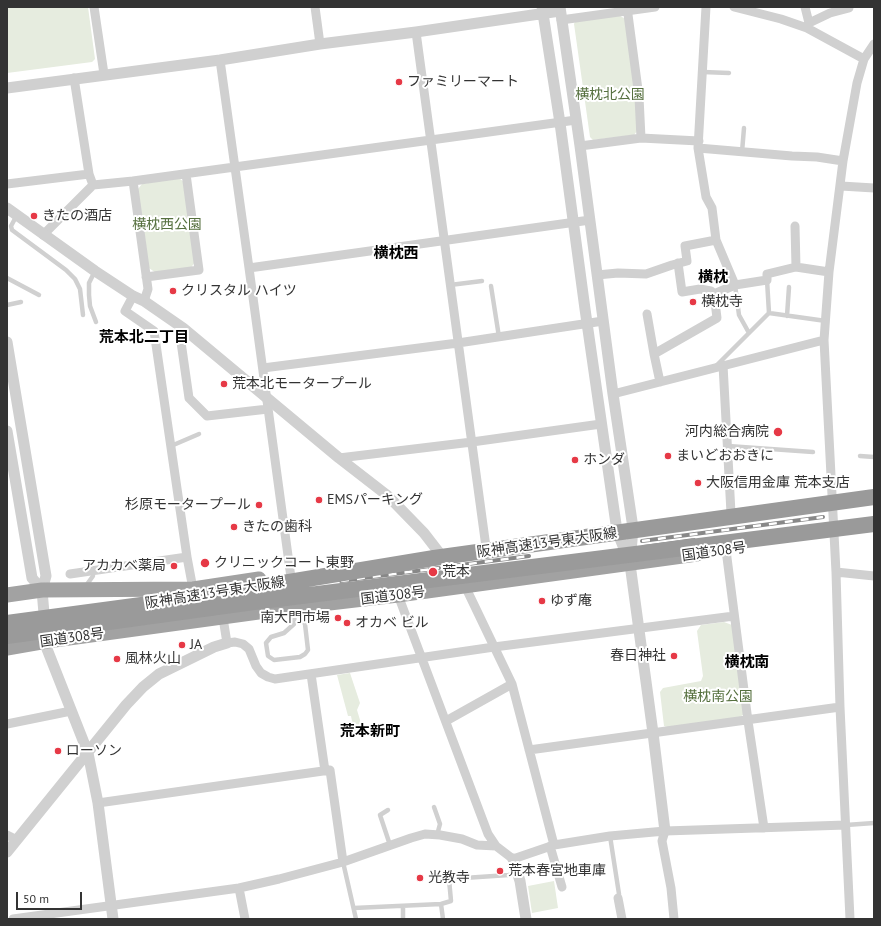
<!DOCTYPE html>
<html>
<head>
<meta charset="utf-8">
<style>
  body { margin:0 }
  #map { position:relative; width:881px; height:926px; overflow:hidden; background:#fff; font-family:"PT Sans",sans-serif }
  canvas { display:block }
  .frame { position:absolute; inset:0; border:8px solid #333; pointer-events:none }
  .scale { position:absolute; left:16px; top:892px; width:66px; height:18px; box-sizing:border-box; border:2px solid #333; border-top:0; padding-left:5px; font-size:12px; line-height:14px; white-space:nowrap; color:#333; -webkit-text-stroke:3px #fff; paint-order:stroke }
</style>
</head>
<body>
<div id="map">
<canvas width="881" height="926"></canvas>
<div class="frame"></div>
<div class="scale">50 m</div>
</div>
<script>
const g = document.querySelector('canvas').getContext('2d');
g.lineJoin = 'round';
function fillPath(path, color) { g.fillStyle = color; g.fill(path, 'evenodd'); }
const shape = rows => new Path2D(rows.map(r => 'M' + r).join(''));
function strokePath(path, color, width, dash) { g.strokeStyle = color; g.lineWidth = width; g.lineCap = dash ? 'butt' : 'round'; g.setLineDash(dash || []); g.stroke(path); }
function label(font, color, halo, rows, align = 'center') {
  g.font = font + ' "PT Sans","Noto Sans JP",sans-serif'; g.lineWidth = 4; g.setLineDash([]); g.textBaseline = 'middle'; g.strokeStyle = halo; g.fillStyle = color; for (const [text, x, y, turn = 0] of rows) {
    g.save(); g.translate(x, y); g.rotate((+turn || 0) * Math.PI / 180); g.textAlign = isNaN(turn) ? turn : align; if (halo) g.strokeText(text, 0, 0); g.fillText(text, 0, 0); g.restore();
  }
}
const green = shape([
  [7,7,88,7,95,59,92,62,7,73],
  [619,15,625,19,636,96,637,131,634,135,593,140,590,137,574,24,575,21],
  [179,178,185,183,195,262,190,269,156,273,149,268,138,189,142,184],
  [724,622,732,625,744,714,740,717,667,727,664,726,660,692,663,688,701,681,703,676,697,631,701,625],
  [350,673,360,703,357,710,363,730,354,731,351,716,348,716,337,675],
  [554,881,558,908,532,913,528,886]
]);
const service = shape([
  [703,72,729,73],
  [742,152,744,128],
  [17,215,11,226,12,230,66,270,75,279,80,289,83,315],
  [95,271,89,283,89,295,90,306,96,322],
  [7,278,39,295],
  [450,285,482,281],
  [735,285,739,315,749,333],
  [491,286,499,337],
  [7,305,21,302],
  [769,313,826,321],
  [787,316,789,287],
  [717,365,769,313,767,280],
  [171,446,199,434],
  [728,446,813,452],
  [860,456,874,457],
  [85,587,93,576],
  [295,607,305,624,308,650,305,654,300,657,274,660,268,656,266,643,271,637,284,633,294,624,295,607],
  [434,807,440,824,437,835],
  [388,810,380,815,390,845],
  [846,825,874,823],
  [610,836,619,894,618,898],
  [343,862,356,919],
  [441,904,443,919],
  [403,906,403,919],
  [354,908,441,904,451,901,449,879,509,875,517,871]
]);
const minor = shape([
  [94,7,104,74],
  [315,7,320,44],
  [627,7,639,97,641,138],
  [706,7,698,148,706,197,712,208,716,240,735,285],
  [734,7,781,19,807,28,864,59],
  [805,7,809,23,807,28],
  [561,20,655,7],
  [809,23,830,13,849,8],
  [416,32,486,547],
  [220,60,249,268,292,585],
  [74,78,89,174,93,185],
  [580,146,641,138,699,141],
  [698,148,792,156,817,157,843,161],
  [133,181,148,289,144,301],
  [7,184,89,174],
  [841,186,874,188],
  [795,226,796,267],
  [43,235,93,185,133,181,576,120],
  [678,263,682,292,700,289,711,291,714,294],
  [249,268,590,220],
  [597,275,618,273,646,274,672,265,687,261,685,246,716,240],
  [146,277,199,270,186,174],
  [133,296,125,311,154,331,187,557,193,589],
  [647,314,654,354],
  [183,328,181,342,189,398,207,416,268,409],
  [723,365,731,513],
  [263,368,458,343,603,321],
  [660,382,654,354,717,318,714,294,735,285,767,280,767,274,796,267,829,272],
  [613,394,824,340],
  [339,458,472,442,601,424],
  [726,550,748,721,764,828],
  [836,572,874,576],
  [70,574,187,557],
  [465,586,512,684,554,845],
  [398,595,488,834,496,846,513,859,554,845,610,836,665,831,846,825],
  [223,618,227,643,235,642,243,644,249,649,256,666,261,673,268,677,275,679,494,647,734,616],
  [311,674,325,771],
  [446,721,512,684],
  [7,724,71,711],
  [529,750,840,707],
  [98,803,330,770,343,862],
  [665,831,662,841,671,888,674,919],
  [7,835,17,840],
  [550,846,562,887],
  [239,888,245,919],
  [618,898,622,919],
  [13,919,239,888,279,879,343,862,411,838,425,834,440,835,462,839,477,845,496,846],
  [850,919,840,707,836,572,824,340,829,272,843,161,857,83,864,59,874,44]
]);
const tertiary = shape([
  [542,7,560,123,585,309,617,531,629,561],
  [560,7,580,146,613,394,633,528,630,564,653,733,665,831],
  [7,88,220,60,320,44,416,32,560,11],
  [7,208,95,271,133,296,144,301,183,328,339,458,388,496,424,533,461,581],
  [7,342,46,576,42,590,47,649,88,753,98,803,113,919],
  [7,431,32,578,42,590],
  [7,852,126,705,143,687,159,674,214,647,227,643],
  [513,859,520,881,526,919]
]);
const trunk = shape([
  [7,595,42,590,193,589,259,579],
  [7,648,47,641,295,607,398,595,697,554]
]);
const rail = shape([
  [642,541,823,517],
  [644,547,694,540],
  [453,566,529,556],
  [459,572,503,566],
  [341,581,439,568],
  [341,587,441,574]
]);
const motorwayBridge = shape([
  [7,623,186,599,434,558,874,497],
  [7,636,254,602,874,524]
]);
const markers = [
  [399,82,4,"#e63946"],
  [34,216,4,"#e63946"],
  [173,291,4,"#e63946"],
  [693,302,4,"#e63946"],
  [224,384,4,"#e63946"],
  [778,432,5,"#e63946"],
  [668,456,4,"#e63946"],
  [575,460,4,"#e63946"],
  [698,483,4,"#e63946"],
  [319,500,4,"#e63946"],
  [259,505,4,"#e63946"],
  [234,527,4,"#e63946"],
  [205,563,5,"#e63946"],
  [174,566,4,"#e63946"],
  [433,572,5,"#e63946"],
  [542,601,4,"#e63946"],
  [338,618,4,"#e63946"],
  [347,623,4,"#e63946"],
  [182,645,4,"#e63946"],
  [674,656,4,"#e63946"],
  [117,659,4,"#e63946"],
  [58,751,4,"#e63946"],
  [500,871,4,"#e63946"],
  [420,878,4,"#e63946"]
];
const poiNames = [
  ["ファミリーマート",407,82],
  ["きたの酒店",42,216],
  ["クリスタル ハイツ",181,291],
  ["横枕寺",701,302],
  ["荒本北モータープール",232,384],
  ["河内総合病院",769,432,"right"],
  ["まいどおおきに",676,456],
  ["ホンダ",583,460],
  ["大阪信用金庫 荒本支店",706,483],
  ["EMSパーキング",327,500],
  ["杉原モータープール",251,505,"right"],
  ["きたの歯科",242,527],
  ["クリニックコート東野",214,563],
  ["アカカベ薬局",166,566,"right"],
  ["荒本",442,572],
  ["ゆず庵",550,601],
  ["南大門市場",330,618,"right"],
  ["オカベ ビル",355,623],
  ["JA",190,645],
  ["春日神社",666,656,"right"],
  ["風林火山",125,659],
  ["ローソン",66,751],
  ["荒本春宮地車庫",508,871],
  ["光教寺",428,878]
];
const parkNames = [
  ["横枕北公園",610,95],
  ["横枕西公園",167,225],
  ["横枕南公園",718,697]
];
const streetNames = [
  ["阪神高速13号東大阪線",547,543,-8],
  ["国道308号",714,552,-8],
  ["阪神高速13号東大阪線",215,593,-9],
  ["国道308号",393,596,-7],
  ["国道308号",72,638,-8]
];
const neighbourhoodNames = [
  ["横枕西",396,254],
  ["横枕",713,278],
  ["荒本北二丁目",144,338],
  ["横枕南",747,663],
  ["荒本新町",370,732]
];
fillPath(green, '#e6ecdf');
strokePath(service, '#d0d0d0', 4.5);
strokePath(minor, '#d0d0d0', 9);
strokePath(tertiary, '#d0d0d0', 11);
strokePath(trunk, '#a2a2a2', 15);
strokePath(rail, '#888', 4);
strokePath(rail, '#fff', 2.5, [8]);
strokePath(motorwayBridge, '#9a9a9a', 16);
for (const [x, y, r, color] of markers) { const dot = new Path2D(); dot.arc(x, y, r, 0, 2 * Math.PI); g.fillStyle = color; g.fill(dot); strokePath(dot, '#fff', 1.5); }
label('14px', '#333', '#fff', poiNames, 'left');
label('14px', '#56703f', '#fff', parkNames);
label('14px', '#333', '#fff', streetNames);
label('bold 15px', '#000', '#fff', neighbourhoodNames);
</script>
</body>
</html>
